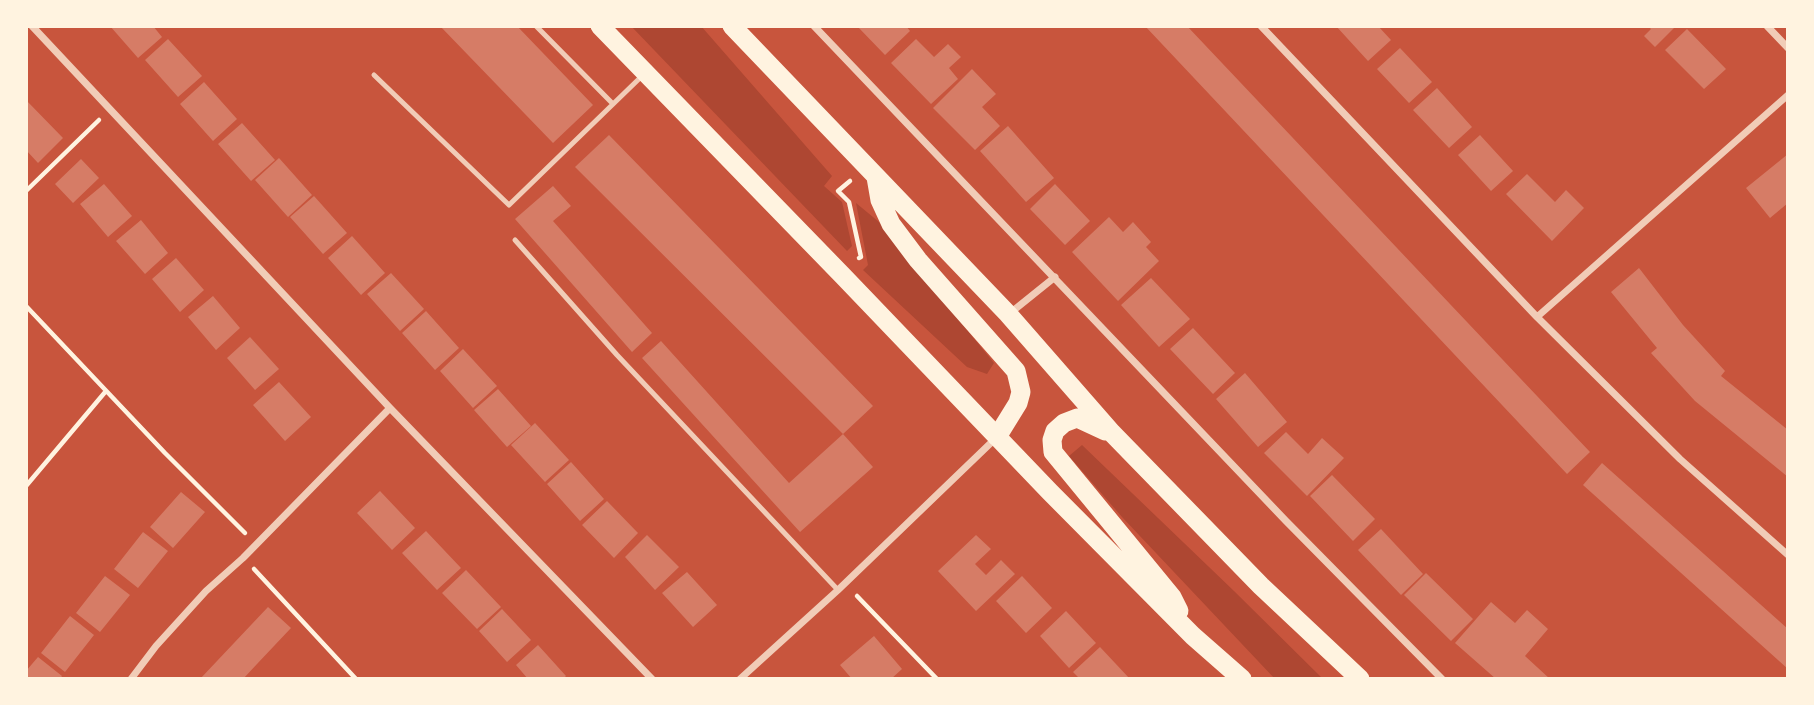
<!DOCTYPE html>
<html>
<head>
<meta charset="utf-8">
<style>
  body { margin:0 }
  #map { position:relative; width:1814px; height:705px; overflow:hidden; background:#c8553d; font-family:"Noto Sans",sans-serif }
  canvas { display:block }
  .frame { position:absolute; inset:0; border:28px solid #fff3e0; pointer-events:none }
</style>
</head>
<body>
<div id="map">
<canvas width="1814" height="705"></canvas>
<div class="frame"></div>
</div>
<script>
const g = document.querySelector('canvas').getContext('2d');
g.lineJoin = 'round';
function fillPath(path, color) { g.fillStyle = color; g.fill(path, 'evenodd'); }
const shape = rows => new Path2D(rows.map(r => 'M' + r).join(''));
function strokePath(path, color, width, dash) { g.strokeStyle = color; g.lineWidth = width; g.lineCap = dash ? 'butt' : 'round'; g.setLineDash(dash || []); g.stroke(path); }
const green = shape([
  [631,26,701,26,832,176,824,186,842,202,852,246,847,251],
  [856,203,879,222,994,363,987,374,967,367,863,270,868,265],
  [1082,445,1234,591,1323,679,1275,679,1122,517,1069,456]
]);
const building = shape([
  [110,26,153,26,162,37,138,58],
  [440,26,517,26,593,105,553,143],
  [857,26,906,26,910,31,885,55],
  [1145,26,1187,26,1590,452,1567,474],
  [1336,26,1378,26,1391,40,1368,61],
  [1648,26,1676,26,1655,47,1644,36,1651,29],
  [1687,29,1726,69,1704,89,1665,50],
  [168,39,202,76,178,97,145,60],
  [916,39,934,57,948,44,961,57,949,68,958,79,931,104,891,63],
  [1400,48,1432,82,1409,103,1377,69],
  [972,69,996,94,982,107,1000,126,975,150,933,108],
  [204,82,237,119,213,141,180,104],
  [1437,88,1472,127,1449,148,1413,110],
  [26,100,63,138,38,163,26,150],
  [242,123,275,160,251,181,218,144],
  [1008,126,1054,178,1026,202,980,151],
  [609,135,873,406,843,434,575,167],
  [1480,135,1513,171,1491,191,1458,155],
  [1788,154,1788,203,1770,218,1746,188],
  [279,158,312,195,288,217,255,180],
  [81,159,99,178,73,203,55,184],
  [1527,174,1555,202,1566,190,1584,208,1552,241,1506,194],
  [104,184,132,216,108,237,80,204],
  [1055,184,1090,221,1065,245,1030,209],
  [553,186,571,206,553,221,652,333,632,352,515,219],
  [314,196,347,233,323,254,290,217],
  [1109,217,1123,232,1133,222,1151,242,1146,247,1159,261,1118,301,1072,252],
  [141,220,168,253,145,274,116,241],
  [352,236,385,273,361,295,328,258],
  [176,258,204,290,180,312,152,279],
  [1639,268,1683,325,1725,371,1721,376,1788,430,1788,477,1695,401,1651,353,1657,348,1611,292],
  [391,273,424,309,400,331,367,294],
  [1151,278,1190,319,1159,347,1121,305],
  [213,296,240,328,216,350,188,317],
  [426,311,459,348,435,370,402,333],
  [1193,328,1235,373,1213,394,1170,349],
  [250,337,279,369,255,390,227,358],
  [661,341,789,483,843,434,873,467,800,532,642,358],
  [463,349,497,386,473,408,440,371],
  [1245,373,1287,422,1258,447,1216,399],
  [279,382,311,417,285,441,253,405],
  [498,389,531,426,507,447,474,410],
  [535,423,569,460,545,482,511,445],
  [1286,432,1308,454,1322,438,1344,458,1307,496,1264,453],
  [571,462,604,499,580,521,547,484],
  [1602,463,1788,629,1788,669,1583,485],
  [1332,475,1375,519,1353,541,1310,496],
  [380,491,415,528,392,550,357,513],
  [181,492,205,512,173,548,150,527],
  [607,501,638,533,614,558,582,525],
  [1381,529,1423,574,1401,595,1358,550],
  [426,531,461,568,437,590,402,553],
  [143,532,168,551,138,588,114,569],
  [647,535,679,567,655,590,625,557],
  [976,535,991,549,975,564,986,575,1001,560,1015,574,976,611,938,571],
  [466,570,501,607,477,629,442,593],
  [687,572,717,605,693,627,662,593],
  [1426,573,1473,619,1451,641,1404,595],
  [105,576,130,595,100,632,76,613],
  [1022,576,1052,608,1026,633,996,601],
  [1491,602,1515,623,1527,610,1548,629,1525,656,1550,679,1496,679,1455,643],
  [268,607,291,628,257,664,243,679,200,679],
  [502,609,531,640,507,662,479,631],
  [1066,611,1096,643,1069,668,1040,636],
  [70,616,94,635,65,672,41,653],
  [874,636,902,669,891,679,852,679,840,665],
  [538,645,566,676,563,679,528,679,516,665],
  [1100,647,1130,679,1080,679,1073,672],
  [38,657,62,676,60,679,26,679,26,671]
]);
const path = shape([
  [850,181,838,191,849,202,861,257,859,258],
  [26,191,99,120],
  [26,306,165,453,245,533],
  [26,486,106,391],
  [254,569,356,679],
  [857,596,937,679]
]);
const service = shape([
  [536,26,613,104],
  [374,75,509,205,643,75],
  [515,240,617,355,838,590]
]);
const minor = shape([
  [32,26,390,408,652,679],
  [814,26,1286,521,1442,679],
  [1261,26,1537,317,1680,459,1788,555],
  [1767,26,1788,48],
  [1009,314,1055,277],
  [1537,317,1788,95],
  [131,679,156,646,206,591,243,558,390,408],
  [740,679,838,590,997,437]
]);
const trunk = shape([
  [600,26,843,276,1050,492,1193,636,1242,679],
  [732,26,1008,314,1112,433,1261,586,1360,679],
  [876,177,880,200,891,224,918,260,1016,371,1021,392,1018,403,997,437],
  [1105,431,1077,418,1064,423,1055,431,1052,440,1053,452,1172,597,1179,611]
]);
fillPath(green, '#ae4732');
fillPath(building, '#d67c66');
strokePath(path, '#fff3e0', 4.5);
strokePath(service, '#f1ccb7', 5);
strokePath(minor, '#f1ccb7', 7);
strokePath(trunk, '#fff3e0', 19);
</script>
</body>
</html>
